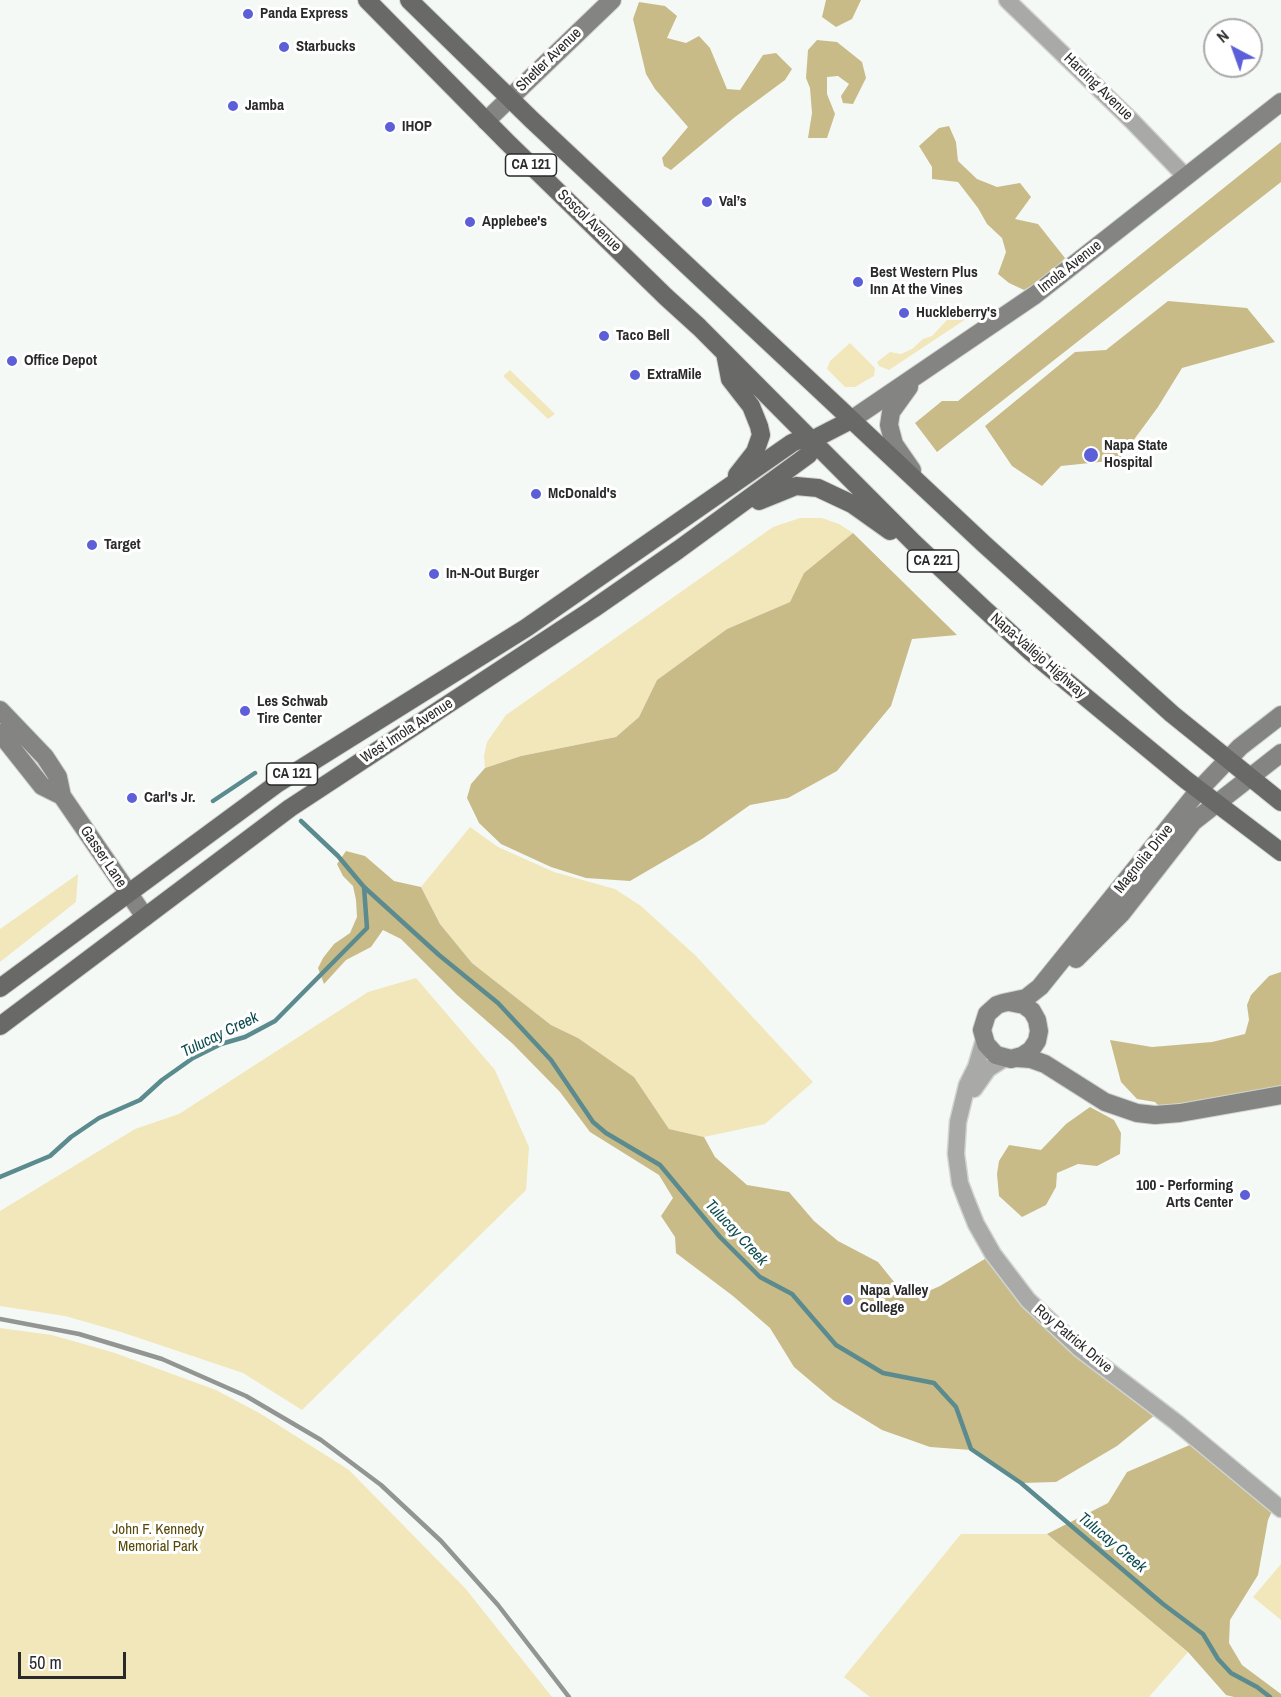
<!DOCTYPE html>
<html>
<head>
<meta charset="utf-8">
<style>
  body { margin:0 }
  #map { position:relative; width:1281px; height:1697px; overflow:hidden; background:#f5f9f6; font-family:"Archivo Narrow",sans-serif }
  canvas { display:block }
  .north { position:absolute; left:1203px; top:18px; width:60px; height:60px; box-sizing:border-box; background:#fff; border:2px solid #a9aaa9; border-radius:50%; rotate:319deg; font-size:16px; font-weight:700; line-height:24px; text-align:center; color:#292a29 }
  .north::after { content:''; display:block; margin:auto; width:21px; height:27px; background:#5c5fd7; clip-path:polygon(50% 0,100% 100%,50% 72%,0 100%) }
  .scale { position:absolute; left:18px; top:1652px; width:108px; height:27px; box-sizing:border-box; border:3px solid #292a29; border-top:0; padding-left:8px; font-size:18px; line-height:21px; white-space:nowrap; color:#292a29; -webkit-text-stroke:4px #fff; paint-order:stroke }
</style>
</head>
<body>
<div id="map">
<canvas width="1281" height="1697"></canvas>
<div class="north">N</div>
<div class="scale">50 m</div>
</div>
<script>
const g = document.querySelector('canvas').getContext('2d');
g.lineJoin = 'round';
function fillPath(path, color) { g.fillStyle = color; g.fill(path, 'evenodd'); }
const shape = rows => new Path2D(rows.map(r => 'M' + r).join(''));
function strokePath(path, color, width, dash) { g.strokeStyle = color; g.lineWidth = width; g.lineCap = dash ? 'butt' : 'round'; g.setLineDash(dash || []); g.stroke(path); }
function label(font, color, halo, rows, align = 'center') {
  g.font = font + ' "Archivo Narrow",sans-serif'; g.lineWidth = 6; g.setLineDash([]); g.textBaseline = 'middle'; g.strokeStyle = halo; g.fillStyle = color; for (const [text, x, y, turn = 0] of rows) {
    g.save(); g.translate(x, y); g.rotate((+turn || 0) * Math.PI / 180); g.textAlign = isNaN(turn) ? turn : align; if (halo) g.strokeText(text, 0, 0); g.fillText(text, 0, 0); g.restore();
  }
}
const green = shape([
  [958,308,966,319,889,370,879,366,877,362,890,352,901,354,912,349,923,339,932,336],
  [850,343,875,368,874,376,855,387,845,387,827,369,830,361],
  [510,370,555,414,548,419,503,376],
  [800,518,822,518,839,524,853,533,804,573,790,602,727,629,657,680,639,717,616,737,521,756,485,768,484,756,487,742,506,715,773,527],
  [470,827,498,847,554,872,615,889,641,906,695,955,813,1082,765,1124,704,1137,669,1129,634,1077,578,1038,551,1025,472,963,440,924,421,887],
  [78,874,76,902,0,962,0,929],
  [416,978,495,1070,529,1147,526,1190,302,1410,243,1373,121,1332,65,1316,0,1306,0,1211,135,1129,179,1114,368,992],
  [0,1328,52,1335,115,1353,216,1390,261,1414,349,1470,465,1588,552,1697,0,1697],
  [961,1534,1047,1534,1188,1652,1149,1697,870,1697,844,1677],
  [1281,1564,1281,1620,1253,1597]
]);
const forest = shape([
  [826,0,861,0,852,19,836,27,822,17],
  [639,2,665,6,677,16,667,38,686,43,699,36,710,48,727,89,740,90,763,55,776,53,792,69,785,80,735,117,671,170,664,166,662,158,688,127,655,89,646,74,633,19],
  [817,40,837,42,862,62,866,78,853,104,843,103,841,96,849,84,838,76,827,77,827,94,835,114,827,138,808,138,812,113,810,88,806,78,808,50],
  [949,126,956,142,958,161,977,179,997,187,1020,183,1031,197,1015,219,1038,224,1065,258,1047,277,1024,290,1009,283,998,274,1006,252,1002,238,987,224,978,208,958,182,932,179,932,167,919,146,939,128],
  [1281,142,1281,182,937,452,915,423,942,401,958,401],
  [1168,301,1247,308,1275,342,1182,368,1158,407,1119,460,1061,466,1042,486,1012,466,985,426,1075,352,1106,350],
  [853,533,957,635,912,639,891,706,837,771,788,798,750,805,702,839,630,881,586,878,551,867,501,844,479,823,467,798,471,784,485,768,521,756,616,737,639,717,657,680,727,629,790,602,804,573],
  [346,851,365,856,394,881,421,887,440,924,472,963,551,1025,578,1038,634,1077,669,1129,704,1137,715,1157,747,1185,789,1192,814,1221,838,1241,878,1262,899,1288,924,1293,940,1286,993,1254,1005,1271,1161,1410,1117,1446,1056,1482,1021,1483,971,1450,930,1447,882,1430,833,1400,794,1367,770,1328,733,1296,676,1253,675,1237,661,1216,673,1198,659,1175,590,1132,560,1092,513,1044,457,995,401,939,383,930,371,947,346,960,324,984,318,968,323,958,334,944,350,933,357,917,356,900,353,886,343,876,337,864],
  [1281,972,1281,1095,1168,1115,1155,1102,1137,1099,1121,1082,1110,1040,1152,1047,1212,1042,1245,1034,1249,1020,1247,1005,1251,995,1269,976],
  [1090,1107,1114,1120,1121,1133,1120,1154,1097,1166,1078,1164,1057,1173,1056,1187,1046,1205,1022,1217,999,1196,997,1174,999,1161,1009,1145,1041,1150,1066,1124],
  [1199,1441,1275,1505,1268,1520,1258,1575,1230,1620,1229,1643,1242,1665,1281,1694,1281,1697,1234,1697,1226,1695,1188,1652,1047,1534,1108,1503,1127,1472]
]);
const stream = shape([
  [213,801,255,773],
  [364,887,439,955,498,1003,551,1060,593,1122,606,1133,660,1165,720,1237,760,1277,792,1294,836,1345,883,1373,934,1383,956,1407,971,1449,1021,1483,1163,1604,1203,1634,1218,1659,1231,1673,1257,1687,1270,1697],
  [0,1177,50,1156,71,1137,99,1118,140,1100,162,1080,193,1058,221,1044,245,1037,275,1021,367,928,364,887,338,856,301,821]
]);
const street = shape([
  [1007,0,1132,121,1186,177],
  [984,1040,976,1067,967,1085,958,1122,956,1154,960,1183,966,1199,976,1224,993,1254,1028,1300,1080,1349,1176,1422,1281,1509],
  [974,1089,988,1069,1005,1058]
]);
const secondary = shape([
  [486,121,612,0],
  [909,387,891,412,889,425,894,444,912,470],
  [851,420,1035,295,1281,102],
  [0,710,45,757,58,777,62,796,145,917],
  [0,733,42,786,62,796],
  [1076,959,1121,914,1193,822,1281,753],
  [1009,1002,1024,1005,1032,1011,1037,1020,1039,1031,1037,1041,1031,1050,1022,1056,1011,1059,996,1055,986,1044,982,1030,987,1014,997,1005,1003,1003,1026,998,1040,987,1199,790,1240,747,1281,715],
  [1017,1058,1031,1059,1045,1064,1105,1102,1137,1113,1155,1115,1180,1113,1281,1095]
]);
const primary = shape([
  [367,0,507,142,666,297,699,327,914,543,982,607,1031,652,1186,780,1281,852],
  [409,0,532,120,984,544,1172,714,1281,802],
  [725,353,730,379,751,406,759,426,761,435,755,452,737,475],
  [759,501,796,486,818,488,852,504,890,531],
  [0,988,278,783,526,628,792,443,799,440,812,440,851,420],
  [0,1026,290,808,593,609,678,550,808,455,811,451,812,440]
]);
const rail = shape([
  [0,1319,79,1334,162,1359,246,1396,321,1440,381,1485,441,1541,498,1605,569,1697]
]);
const markers = [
  [248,14,6,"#5c5fd7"],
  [284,47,6,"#5c5fd7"],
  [233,106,6,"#5c5fd7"],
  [390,127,6,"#5c5fd7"],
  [707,202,6,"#5c5fd7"],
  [470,222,6,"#5c5fd7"],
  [858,282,6,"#5c5fd7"],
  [904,313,6,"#5c5fd7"],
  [604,336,6,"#5c5fd7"],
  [12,361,6,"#5c5fd7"],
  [635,375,6,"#5c5fd7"],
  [1091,455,8,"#5c5fd7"],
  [536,494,6,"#5c5fd7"],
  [92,545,6,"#5c5fd7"],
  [434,574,6,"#5c5fd7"],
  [245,711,6,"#5c5fd7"],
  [132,798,6,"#5c5fd7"],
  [1245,1195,6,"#5c5fd7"],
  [848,1300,6,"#5c5fd7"]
];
const shields = [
  [531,165,51],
  [933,561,51],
  [292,774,51]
];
const shieldNames = [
  ["CA 121",531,165],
  ["CA 221",933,561],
  ["CA 121",292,774]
];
const poiNames = [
  ["Panda Express",260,14],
  ["Starbucks",296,47],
  ["Jamba",245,106],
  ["IHOP",402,127],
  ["Val’s",719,202],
  ["Applebee's",482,222],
  ["Best Western Plus",870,273],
  ["Inn At the Vines",870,290],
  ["Huckleberry's",916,313],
  ["Taco Bell",616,336],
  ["Office Depot",24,361],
  ["ExtraMile",647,375],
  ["Napa State",1104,446],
  ["Hospital",1104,463],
  ["McDonald's",548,494],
  ["Target",104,545],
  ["In-N-Out Burger",446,574],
  ["Les Schwab",257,702],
  ["Tire Center",257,719],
  ["Carl's Jr.",144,798],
  ["100 - Performing",1233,1186,"right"],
  ["Arts Center",1233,1203,"right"],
  ["Napa Valley",860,1291],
  ["College",860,1308]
];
const streetNames = [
  ["Shetler Avenue",549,60,-44],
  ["Harding Avenue",1098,87,44],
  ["Soscol Avenue",589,221,44],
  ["Imola Avenue",1070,267,-38],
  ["Napa-Vallejo Highway",1038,656,41],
  ["West Imola Avenue",407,731,-33],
  ["Gasser Lane",103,857,56],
  ["Magnolia Drive",1144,859,-51],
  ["Roy Patrick Drive",1073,1339,40]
];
const parkNames = [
  ["John F. Kennedy",158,1530],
  ["Memorial Park",158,1547]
];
const waterNames = [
  ["Tulucay Creek",220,1035,-26],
  ["Tulucay Creek",736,1233,47],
  ["Tulucay Creek",1112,1543,40]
];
fillPath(green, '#f1e7bb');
fillPath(forest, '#c8bb87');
strokePath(stream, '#5b8b8e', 4.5);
strokePath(street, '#d0d4d1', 19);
strokePath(secondary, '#d0d4d1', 20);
strokePath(primary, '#d0d4d1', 20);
strokePath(street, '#a9aaa8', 16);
strokePath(secondary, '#848582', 18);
strokePath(primary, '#696a67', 18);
strokePath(rail, '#939593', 4.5);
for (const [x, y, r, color] of markers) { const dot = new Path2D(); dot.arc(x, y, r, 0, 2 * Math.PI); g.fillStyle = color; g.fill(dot); strokePath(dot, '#fff', 2); }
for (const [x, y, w] of shields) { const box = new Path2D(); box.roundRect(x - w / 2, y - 11, w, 22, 4.5); g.fillStyle = '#fff'; g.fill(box); strokePath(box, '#292a29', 1.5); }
label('bold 14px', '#292a29', null, shieldNames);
label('bold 15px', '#292a29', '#fff', poiNames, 'left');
label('15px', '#292a29', '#fff', streetNames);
label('15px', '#564806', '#fff', parkNames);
label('italic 16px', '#0c4c4f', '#fff', waterNames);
</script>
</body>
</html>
